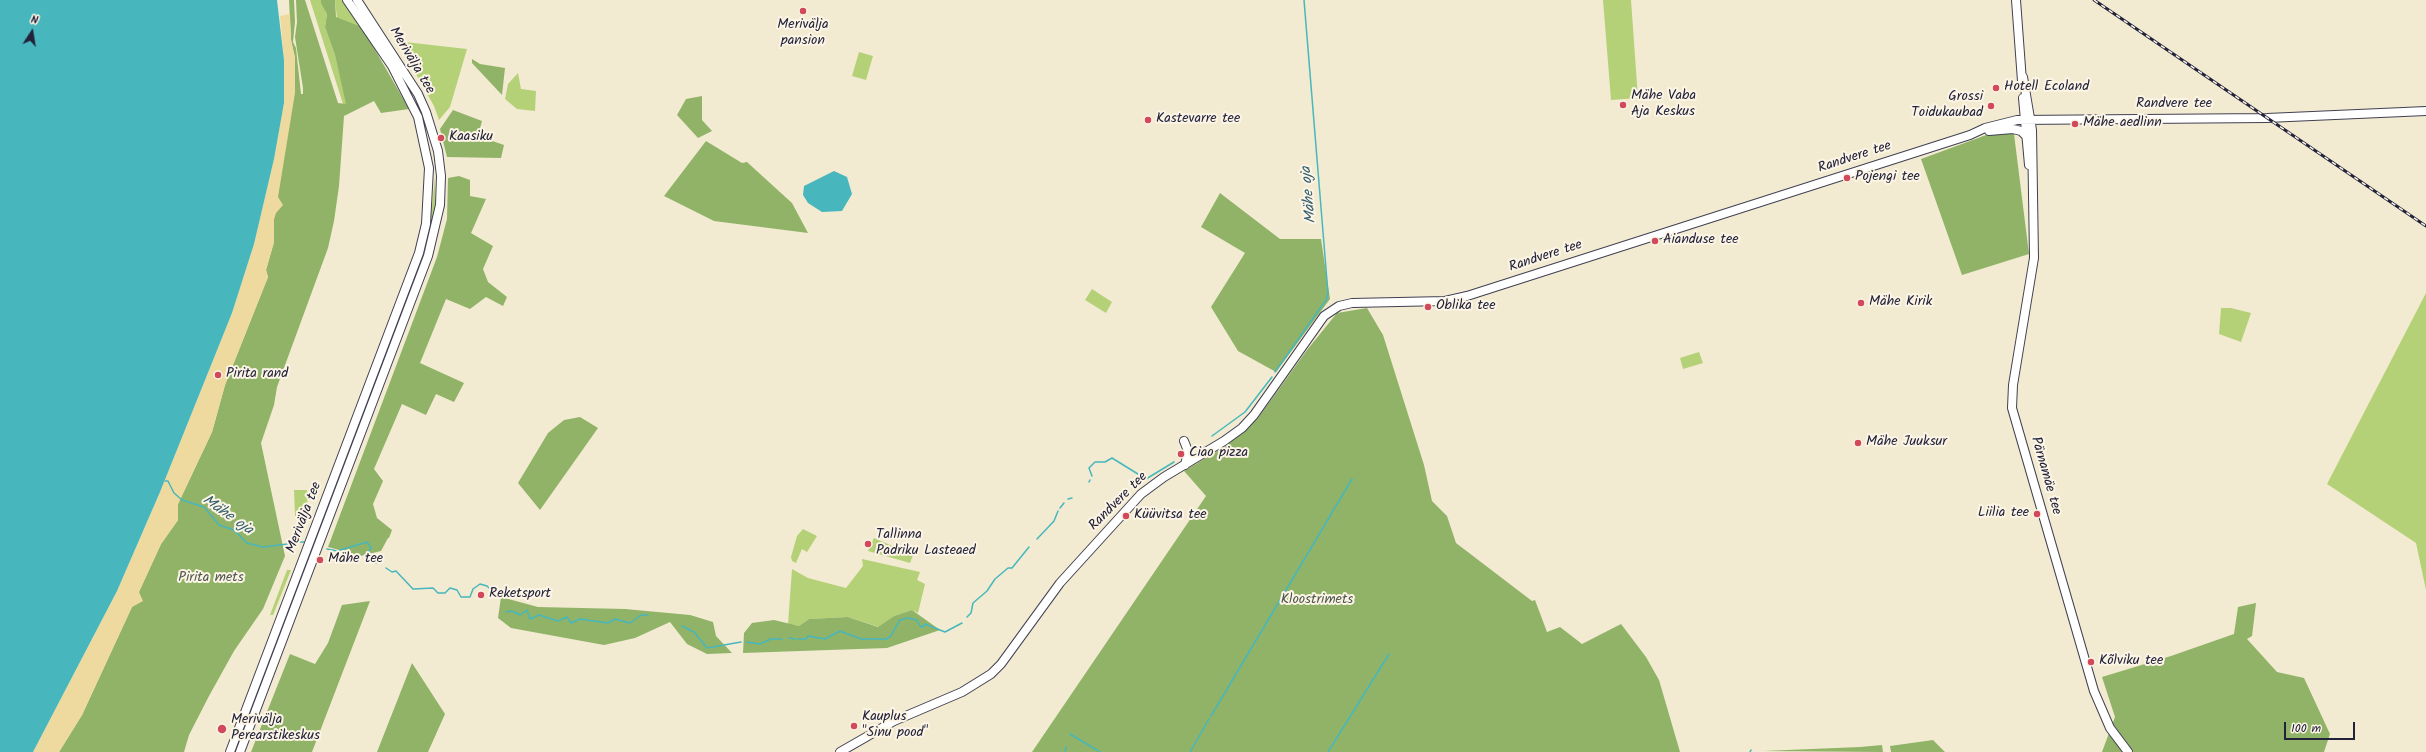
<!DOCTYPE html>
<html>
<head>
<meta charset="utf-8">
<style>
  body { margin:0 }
  #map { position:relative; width:2426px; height:752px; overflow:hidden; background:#f2ebd1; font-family:Kalam,sans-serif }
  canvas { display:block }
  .north { position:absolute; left:12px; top:12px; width:40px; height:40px; -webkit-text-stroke:3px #fcf5e5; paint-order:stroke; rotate:12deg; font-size:11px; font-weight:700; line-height:16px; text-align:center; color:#22223b }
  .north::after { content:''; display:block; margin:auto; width:14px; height:18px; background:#22223b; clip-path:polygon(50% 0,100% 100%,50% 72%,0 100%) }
  .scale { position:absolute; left:2284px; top:722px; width:71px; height:18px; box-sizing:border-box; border:2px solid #22223b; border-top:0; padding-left:5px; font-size:12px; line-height:14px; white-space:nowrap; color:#22223b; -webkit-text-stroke:3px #fcf5e5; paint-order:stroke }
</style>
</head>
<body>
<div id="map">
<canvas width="2426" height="752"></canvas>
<div class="north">N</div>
<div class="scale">100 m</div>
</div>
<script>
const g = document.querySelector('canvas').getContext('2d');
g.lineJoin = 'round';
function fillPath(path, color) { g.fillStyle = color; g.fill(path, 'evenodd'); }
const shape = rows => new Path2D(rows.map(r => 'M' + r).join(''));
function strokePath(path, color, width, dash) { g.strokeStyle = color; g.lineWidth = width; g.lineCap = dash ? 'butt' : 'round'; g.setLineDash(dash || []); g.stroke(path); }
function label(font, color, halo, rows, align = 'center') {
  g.font = font + ' Kalam,sans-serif'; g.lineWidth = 4; g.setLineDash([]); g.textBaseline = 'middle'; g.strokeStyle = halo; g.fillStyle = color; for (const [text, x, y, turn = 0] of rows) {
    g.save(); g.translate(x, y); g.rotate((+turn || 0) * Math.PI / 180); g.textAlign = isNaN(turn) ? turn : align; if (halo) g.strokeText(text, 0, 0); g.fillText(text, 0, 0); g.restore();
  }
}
const green = shape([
  [310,0,321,0,327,13,325,27,335,55,347,105,343,104],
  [335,0,343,0,362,27,337,18],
  [1603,0,1631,0,1638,98,1611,100],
  [405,42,467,49,450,107,439,120,434,106,407,58],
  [859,52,873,56,866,80,852,76],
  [518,73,521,89,536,91,535,111,517,109,505,99,508,84],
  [435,177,435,214,430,240,412,289,410,287,429,234],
  [1092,289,1112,302,1106,313,1085,300],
  [2426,293,2426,590,2416,543,2327,484],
  [2221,308,2231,308,2251,313,2241,342,2219,334],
  [1699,352,1703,363,1683,369,1680,358],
  [386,354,385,357,340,480,345,458],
  [294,490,307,490,308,516,295,516],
  [803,529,817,536,807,552,802,549,796,563,792,561,791,557,797,536],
  [874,538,913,555,910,563,868,551],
  [862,559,920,572,917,580,925,584,918,613,912,610,894,616,879,627,848,617,809,619,799,626,788,624,792,569,808,578,846,588,863,566],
  [287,570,291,570,273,615,270,615]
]);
const forest = shape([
  [289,0,294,0,295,22,293,42,296,48,301,94,303,94,303,88,295,37,297,22,296,0,305,0,338,103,346,104,335,55,325,27,327,14,321,3,321,0,335,0,336,17,362,27,409,109,381,113,374,101,344,116,339,186,334,221,328,248,277,387,274,405,261,443,285,556,263,609,234,651,209,696,189,735,184,752,59,752,82,715,161,544,178,520,178,504,212,432,225,385,268,277,266,270,274,242,274,219,295,86,295,58,291,40],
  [472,59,480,64,505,68,502,95,472,63],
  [702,96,702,120,712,131,698,138,677,115,686,99],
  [453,110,482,121,478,136,504,145,501,158,447,157,440,129],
  [1989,134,2014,134,2029,254,1962,275,1921,159],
  [706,141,742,163,747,162,759,173,792,203,808,233,714,221,664,196],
  [459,176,470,180,470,196,486,199,471,233,493,246,483,269,488,282,507,297,503,306,486,297,470,309,446,299,420,363,464,383,454,402,436,394,426,415,402,404,374,469,383,481,373,504,377,518,392,530,389,538,388,538,381,551,361,556,328,547,437,257,447,219,448,178],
  [1220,193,1280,239,1321,239,1330,299,1276,372,1238,351,1211,307,1245,253,1201,227],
  [1367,308,1383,335,1424,465,1432,501,1447,516,1456,543,1532,601,1535,600,1547,632,1560,627,1582,644,1621,624,1646,657,1659,680,1680,752,1032,752,1206,496,1184,471,1226,446,1258,418,1307,350,1337,313],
  [580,417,598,428,540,510,518,483,548,433,564,420],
  [501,597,538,607,625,609,690,615,713,622,716,636,732,653,707,654,687,644,670,622,635,638,604,645,511,628,498,618],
  [370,601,312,752,251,752,290,654,315,664,328,643,342,605],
  [2256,603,2252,636,2247,639,2277,672,2304,678,2330,734,2324,752,2102,752,2115,717,2102,677,2171,656,2234,634,2238,607],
  [912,610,940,630,887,648,743,653,744,633,752,623,774,620,799,626,809,619,848,617,878,627,894,616],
  [412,663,445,714,428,752,377,752],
  [1933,740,1945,752,1891,752,1890,746],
  [1882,745,1883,752,1763,751,1860,747]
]);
const sand = shape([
  [290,14,291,40,295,58,295,93,278,197,283,205,276,213,274,219,274,242,266,270,268,277,225,385,212,432,178,504,178,520,161,544,139,592,143,601,132,607,82,715,59,752,33,752,117,591,160,492,232,313,254,244,274,159,284,103,284,60,280,16]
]);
const water = shape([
  [0,0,277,0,284,60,284,103,274,159,254,244,232,313,160,492,117,591,33,752,0,752],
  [834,171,847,177,852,194,842,211,822,212,808,203,803,195,804,186]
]);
const stream = shape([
  [2422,107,2426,107],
  [1275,372,1326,300,1328,293,1304,0],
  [1212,436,1245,412,1272,377],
  [1092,476,1089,468,1095,462,1105,462,1112,458,1146,479,1174,462],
  [165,481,168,481,174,493,182,500,204,507,219,525,234,530,247,543,263,547,288,544],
  [1089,482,1090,480],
  [1068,499,1072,498],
  [1060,508,1064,503],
  [1037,539,1054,521,1058,511],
  [297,542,304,542],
  [327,549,337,551,367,542,371,548,368,552,369,556,376,563],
  [386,568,392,572,396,571,413,589,433,588,438,593,445,593,450,588,457,590,461,597,470,597,473,589,480,584,487,586,493,592,492,595],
  [506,612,512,611,520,615,527,610,530,619,539,615,558,621,567,617,571,623,580,619,608,623,615,619,630,623,641,615,648,615],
  [967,617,971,613,973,603,987,591,995,579,1008,568,1012,568,1029,547],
  [682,626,694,632,707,648,741,642],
  [789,638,795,639],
  [798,639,806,639,808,636,825,639,840,631,861,639,886,639,890,637,900,620,908,618,917,620,920,626,923,627,925,624,945,632,962,623],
  [746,642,760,644,771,639,782,639],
  [1211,716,1352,479],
  [1070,734,1100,752],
  [1065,752,1066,747],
  [1190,752,1209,719],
  [1328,752,1389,654],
  [1750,752,1751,750]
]);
const secondary = shape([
  [2016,0,2022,81],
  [2023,77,2032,130,2034,258,2013,385,2012,408,2094,691,2110,728,2128,752],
  [2023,98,2029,165],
  [1989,131,2013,129,2021,131,2026,136],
  [1184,441,1188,451,1185,465],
  [230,752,419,253,426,224,429,168,418,117,392,66,347,0],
  [240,752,428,256,440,205,441,176,438,151,426,112,418,94,357,0],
  [840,752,894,721,962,692,991,674,1001,664,1060,583,1141,494,1164,477,1224,441,1242,428,1254,415,1324,316,1339,306,1352,303,1445,301,1467,296,1970,135,1985,128,2017,120,2267,118,2426,111]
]);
const rail = shape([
  [2094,0,2426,226]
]);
const markers = [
  [803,11,4,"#d1495b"],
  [1996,88,4,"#d1495b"],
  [1623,105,4,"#d1495b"],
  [1991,106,4,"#d1495b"],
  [1148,120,4,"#d1495b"],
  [2075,124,4,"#d1495b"],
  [441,138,4,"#d1495b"],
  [1847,178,4,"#d1495b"],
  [1655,241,4,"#d1495b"],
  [1861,303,4,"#d1495b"],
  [1428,307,4,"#d1495b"],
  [218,375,4,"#d1495b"],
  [1858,443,4,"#d1495b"],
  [1181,454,4,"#d1495b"],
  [2037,514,4,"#d1495b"],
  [1126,516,4,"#d1495b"],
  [868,544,4,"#d1495b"],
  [320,560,4,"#d1495b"],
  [481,595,4,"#d1495b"],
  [2091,662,4,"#d1495b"],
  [854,726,4,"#d1495b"],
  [222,729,5,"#d1495b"]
];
const poiNames = [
  ["Merivälja",803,26,"center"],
  ["pansion",803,42,"center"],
  ["Hotell Ecoland",2004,88],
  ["Mähe Vaba",1631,97],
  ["Aja Keskus",1631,113],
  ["Grossi",1983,98,"right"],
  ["Toidukaubad",1983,114,"right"],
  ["Kastevarre tee",1156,120],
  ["Mähe aedlinn",2083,124],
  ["Kaasiku",449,138],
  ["Pojengi tee",1855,178],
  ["Aianduse tee",1663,241],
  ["Mähe Kirik",1869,303],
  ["Oblika tee",1436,307],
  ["Pirita rand",226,375],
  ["Mähe Juuksur",1866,443],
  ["Ciao pizza",1189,454],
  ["Liilia tee",2029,514,"right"],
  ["Küüvitsa tee",1134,516],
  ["Tallinna",876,536],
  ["Padriku Lasteaed",876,552],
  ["Mähe tee",328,560],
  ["Reketsport",489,595],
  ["Kõlviku tee",2099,662],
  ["Kauplus",862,718],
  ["\"Sinu pood\"",862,734],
  ["Merivälja",231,721],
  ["Perearstikeskus",231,737]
];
const streetNames = [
  ["Merivälja tee",411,61,59],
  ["Randvere tee",2174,105],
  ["Randvere tee",1855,158,-18],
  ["Randvere tee",1546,257,-18],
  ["Pärnamäe tee",2045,476,74],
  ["Randvere tee",1119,502,-45],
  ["Merivälja tee",305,518,-69]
];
const parkNames = [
  ["Pirita mets",211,579],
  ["Kloostrimets",1317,601]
];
const waterNames = [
  ["Mähe oja",1310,195,-95],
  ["Mähe oja",227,516,35]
];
fillPath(green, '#b5d177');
fillPath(forest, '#90b368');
fillPath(sand, '#eeda9e');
fillPath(water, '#47b7bd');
strokePath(stream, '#47b7bd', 1.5);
strokePath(secondary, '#414052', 10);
strokePath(secondary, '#fff', 8);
strokePath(rail, '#22223b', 3);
strokePath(rail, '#fcf5e5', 1.5, [4.5]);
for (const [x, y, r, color] of markers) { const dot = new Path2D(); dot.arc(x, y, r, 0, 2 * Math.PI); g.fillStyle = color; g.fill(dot); strokePath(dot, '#fcf5e5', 1.5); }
label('14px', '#22223b', '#fcf5e5', poiNames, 'left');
label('14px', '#22223b', '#fcf5e5', streetNames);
label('14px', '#4e574d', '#fcf5e5', parkNames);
label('italic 15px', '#315e6f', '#fcf5e5', waterNames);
</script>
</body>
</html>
